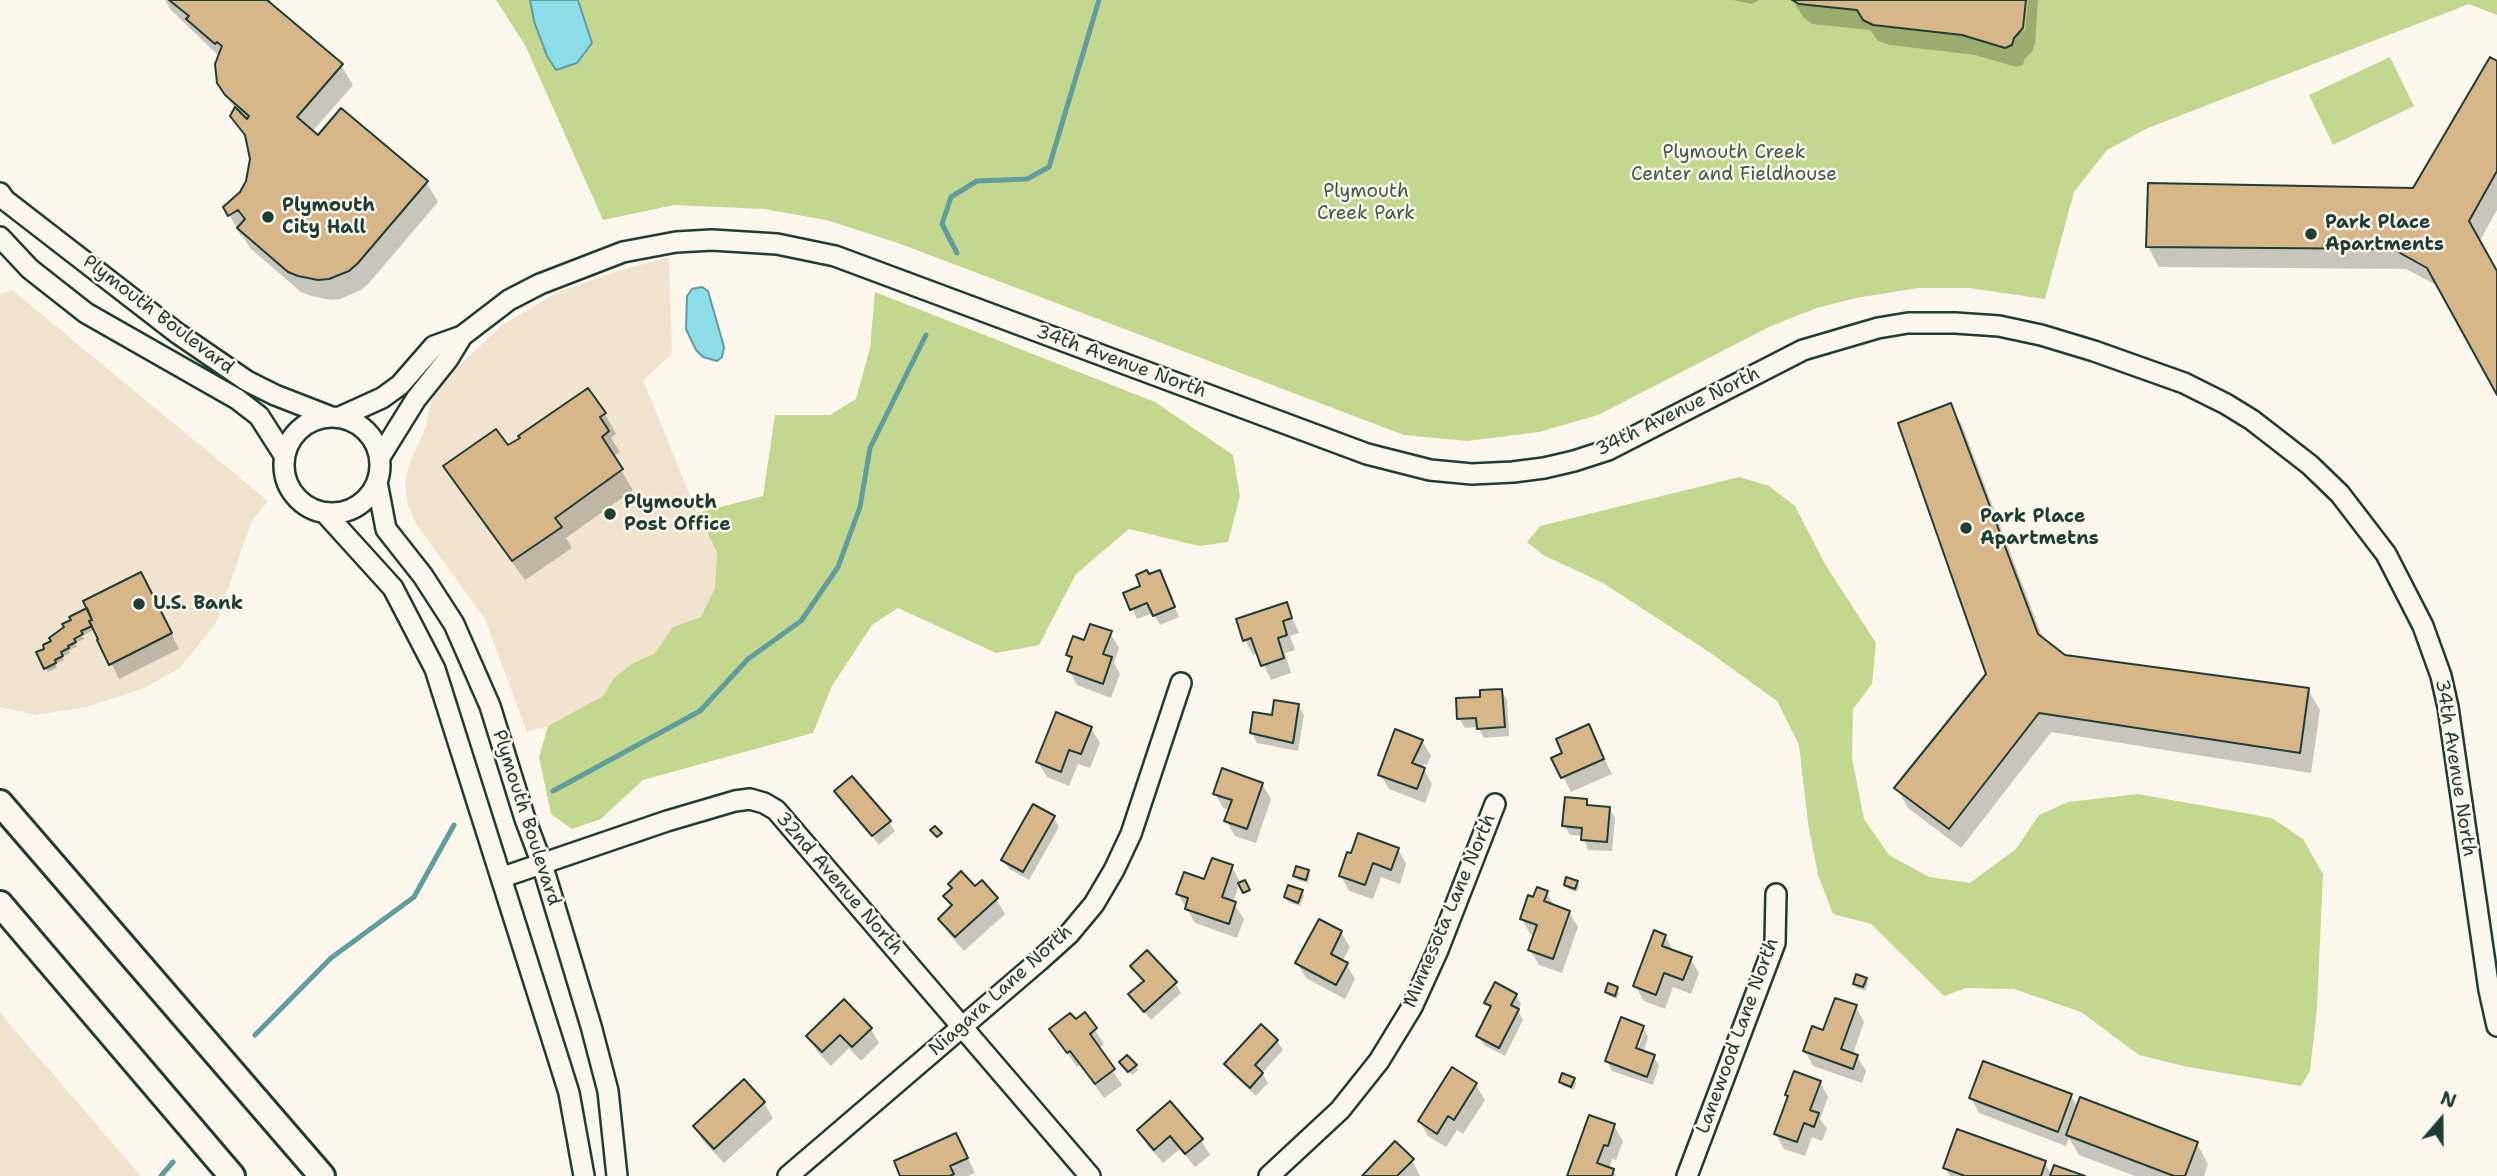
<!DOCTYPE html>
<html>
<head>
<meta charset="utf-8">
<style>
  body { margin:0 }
  #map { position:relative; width:2497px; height:1176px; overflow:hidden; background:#fbf7ec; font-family:"Shantell Sans",sans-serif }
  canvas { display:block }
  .north { position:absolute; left:2406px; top:1085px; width:70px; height:70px; -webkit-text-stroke:5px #fbf7ec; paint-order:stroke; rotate:20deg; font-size:19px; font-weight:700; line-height:28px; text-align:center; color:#1f3d34 }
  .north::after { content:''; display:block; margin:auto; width:24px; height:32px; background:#1f3d34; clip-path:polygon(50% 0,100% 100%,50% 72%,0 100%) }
</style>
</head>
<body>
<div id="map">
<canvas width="2497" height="1176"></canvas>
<div class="north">N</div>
</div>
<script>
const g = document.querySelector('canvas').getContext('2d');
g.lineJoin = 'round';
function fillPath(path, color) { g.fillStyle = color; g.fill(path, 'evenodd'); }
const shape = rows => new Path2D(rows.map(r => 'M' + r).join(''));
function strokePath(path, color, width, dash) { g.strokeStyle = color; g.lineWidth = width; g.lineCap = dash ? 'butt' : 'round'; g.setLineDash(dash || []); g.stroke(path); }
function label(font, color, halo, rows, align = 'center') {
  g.font = font + ' "Shantell Sans",sans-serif'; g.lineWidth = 5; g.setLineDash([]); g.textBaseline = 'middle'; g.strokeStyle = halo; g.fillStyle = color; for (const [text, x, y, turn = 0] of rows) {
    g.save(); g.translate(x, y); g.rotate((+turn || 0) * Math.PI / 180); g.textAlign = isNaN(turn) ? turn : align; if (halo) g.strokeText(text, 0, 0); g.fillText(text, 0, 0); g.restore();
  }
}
const built = shape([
  [669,257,672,354,643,380,697,513,717,552,715,588,701,617,673,627,654,654,633,663,614,678,603,696,548,726,527,732,485,619,416,524,407,502,405,481,410,462,426,427,433,390,502,325,556,293,611,273],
  [12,290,268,501,252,520,216,623,180,668,142,689,86,707,36,715,0,707,0,294],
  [0,1013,141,1176,0,1176]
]);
const green = shape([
  [496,0,2497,0,2497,15,2469,4,2148,128,2107,150,2074,192,2045,299,1969,288,1918,288,1856,298,1817,308,1771,326,1598,415,1539,432,1467,441,1404,435,898,243,826,220,764,209,674,205,603,220,525,45],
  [2390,57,2414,106,2333,145,2309,95],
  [875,292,1155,402,1233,455,1240,496,1228,542,1199,546,1129,529,1076,574,1039,645,996,653,898,608,872,625,832,686,813,733,643,780,601,819,572,829,551,814,539,757,548,726,603,696,614,678,633,663,654,654,673,627,701,617,715,588,717,552,697,513,763,496,775,415,830,415,856,399,870,348],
  [1739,477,1769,486,1795,506,1825,564,1876,643,1872,684,1853,709,1852,758,1864,819,1889,855,1929,877,1970,883,2016,849,2039,815,2068,802,2138,794,2272,818,2303,839,2323,874,2317,1008,2310,1071,2301,1086,2183,1066,2139,1055,2081,1012,2014,989,1966,988,1944,996,1871,924,1833,914,1818,875,1808,823,1799,745,1777,701,1709,652,1603,583,1543,555,1527,542,1540,526]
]);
const water = shape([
  [530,0,578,0,592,43,577,63,556,70,547,56,534,21,530,0],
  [702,287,708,291,724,347,722,357,717,361,703,357,696,350,686,329,687,296,692,289,702,287]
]);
const shadow = shape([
  [165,0,270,0,275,9,341,65,353,85,312,132,318,137,426,182,438,202,369,283,361,290,340,299,331,300,311,296,301,292,250,248,242,235,241,236,225,207,242,193,247,182,252,159,248,142,232,116,235,110,219,83,220,57,171,10],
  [1733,0,1759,0,1752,4],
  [1793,0,2024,0,2022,31,2025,31,2028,0,2038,0,2035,44,2032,52,2025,58,2023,65,2016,67,1975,55,1890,45,1878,41,1870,30,1812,24,1803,17],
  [2497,63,2497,210,2479,242,2497,274,2497,392,2440,287,2406,269,2159,267,2148,247,2414,189],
  [1950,405,1962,425,2043,639,2065,656,2308,690,2320,710,2311,773,2051,732,1961,848,1908,808,1897,788,1988,674],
  [605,414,616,434,611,438,620,452,613,457,633,490,566,538,572,548,525,580,457,487,446,467],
  [1159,572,1179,617,1160,625,1153,613,1137,619,1125,594,1142,587,1149,576],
  [149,589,179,649,119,679,95,629,82,636,84,639,75,643,77,647,69,650,70,653,62,657,64,660,55,664,57,668,48,672,39,653],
  [1286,604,1299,633,1290,636,1295,650,1285,653,1291,673,1271,680,1258,653,1253,655,1245,640],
  [1110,633,1119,648,1114,663,1120,674,1111,698,1077,685,1069,670,1072,662,1068,654,1085,643],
  [1501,691,1507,700,1509,736,1484,738,1478,727,1465,728,1459,718,1482,698],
  [1298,705,1304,715,1298,751,1257,743,1252,733,1273,717],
  [1588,726,1612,774,1571,792,1554,759,1565,754],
  [1091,728,1100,743,1090,768,1078,764,1069,786,1047,777,1038,762],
  [1422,741,1431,756,1427,765,1424,764,1423,768,1432,784,1425,803,1389,789,1380,774],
  [1262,784,1271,799,1256,843,1235,836,1226,821,1230,811,1223,808,1215,793],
  [836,791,889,822,895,831,879,845],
  [1586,800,1590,807,1609,808,1615,818,1612,851,1588,850,1583,836,1570,835,1564,825],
  [1054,818,1059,827,1029,880,1009,869,1003,860],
  [1398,849,1406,864,1400,884,1381,877,1373,899,1349,891,1341,876],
  [1232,867,1240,882,1233,903,1244,919,1237,938,1195,923,1178,894],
  [1308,871,1310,875,1308,883,1297,880,1295,875],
  [1577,883,1579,887,1577,892,1568,889,1565,885],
  [950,884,975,889,996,899,1005,914,964,951,949,934,940,919,952,908,945,896,953,889],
  [1302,892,1304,896,1300,906,1288,902,1286,897],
  [1546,892,1555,907,1569,912,1578,927,1562,973,1539,965,1530,950,1535,936,1530,934,1522,919,1534,899],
  [1341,932,1350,947,1342,962,1346,964,1355,979,1345,999,1306,978,1297,963],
  [1665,936,1674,952,1690,958,1699,973,1691,994,1673,987,1665,1009,1644,1001,1635,986],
  [1132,966,1175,983,1181,993,1151,1020,1131,995,1144,983],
  [1866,980,1868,984,1865,991,1857,988,1854,984],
  [1616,989,1619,993,1617,999,1609,996,1607,992],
  [1516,995,1521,1004,1518,1011,1523,1020,1505,1056,1484,1045,1478,1036,1491,1011,1486,1002],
  [1856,1007,1864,1022,1853,1054,1857,1056,1866,1071,1862,1083,1813,1066,1805,1051],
  [1085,1015,1104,1044,1098,1049,1122,1085,1104,1098,1080,1065,1077,1067,1051,1029,1075,1022],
  [1643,1027,1648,1037,1643,1053,1654,1057,1659,1066,1653,1085,1612,1071,1607,1061],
  [1640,1032,1644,1032,1635,1057,1631,1056],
  [871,1029,879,1043,861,1061,849,1048,831,1066,817,1051,808,1036],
  [1277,1041,1283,1050,1262,1073,1268,1083,1256,1096,1232,1074,1226,1065],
  [1124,1066,1135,1066,1138,1070,1132,1075],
  [1452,1070,1476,1085,1485,1100,1463,1134,1457,1130,1446,1147,1428,1136,1420,1122],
  [1574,1079,1576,1083,1574,1090,1563,1086,1561,1082],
  [744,1081,764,1103,773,1118,724,1163,703,1141,695,1126],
  [1820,1082,1828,1097,1820,1119,1827,1129,1822,1141,1812,1137,1805,1156,1784,1149,1776,1134,1789,1098,1787,1095],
  [2071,1096,2078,1108,2197,1144,2208,1164,2204,1176,2135,1176,2079,1155,2069,1138,2066,1146,1979,1113,1971,1098],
  [1614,1126,1623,1141,1616,1160,1612,1159,1609,1169,1613,1170,1616,1176,1569,1176],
  [1139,1130,1201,1140,1210,1155,1195,1167,1180,1149,1163,1163,1147,1145],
  [964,1150,975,1173,968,1176,902,1176],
  [1412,1160,1420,1176,1365,1176],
  [2045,1163,2052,1175,2080,1176,1950,1176,1945,1168]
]);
const stream = shape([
  [957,253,942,224,951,197,977,181,1027,179,1049,167,1099,0],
  [553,791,700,711,748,659,801,621,838,567,860,507,870,448,926,335],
  [255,1035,331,958,414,897,454,825],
  [161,1176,173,1162]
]);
const building = shape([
  [169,0,267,0,343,64,297,117,318,135,341,108,428,181,358,263,349,271,329,279,318,280,298,276,288,272,237,228,245,219,238,210,228,216,223,207,240,192,246,181,250,159,245,135,230,116,235,107,247,119,249,116,225,95,217,83,215,64,222,46,217,42,215,44,186,19,189,16,169,0],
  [1792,0,2026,0,2023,28,2014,38,2012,45,2005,48,1962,35,1873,25,1863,20,1857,10,1799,4,1792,0],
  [2490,57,2497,61,2497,171,2469,221,2497,271,2497,395,2427,268,2393,249,2146,247,2148,183,2413,188,2490,57],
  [588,388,606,413,600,417,609,431,602,437,623,469,555,518,562,527,512,561,443,466,496,429,508,445,520,438,518,436,588,388],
  [1951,403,2038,634,2065,655,2309,688,2300,753,2039,713,1949,829,1894,788,1986,674,1898,423,1951,403],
  [1147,570,1149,574,1160,570,1175,607,1153,616,1147,603,1130,610,1123,593,1140,586,1136,575,1147,570],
  [141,572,172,633,109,665,97,640,98,639,89,621,92,620,83,601,141,572],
  [1287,602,1292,618,1283,621,1287,635,1278,638,1284,658,1261,666,1251,638,1243,641,1236,619,1287,602],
  [87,608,92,620,89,621,92,626,81,631,83,634,74,639,76,642,68,646,69,648,61,652,63,656,55,660,56,663,44,669,36,652,44,649,43,645,51,641,49,638,64,627,62,624,71,620,69,617,87,608],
  [1090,624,1112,631,1103,654,1112,657,1103,684,1067,671,1072,657,1066,655,1073,636,1084,640,1090,624],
  [1502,689,1505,727,1477,729,1476,718,1457,719,1456,698,1480,697,1480,690,1502,689],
  [1274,700,1299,704,1293,743,1250,733,1253,712,1272,715,1274,700],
  [1056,712,1092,727,1081,754,1069,750,1061,772,1036,762,1056,712],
  [1589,724,1604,759,1561,778,1551,758,1562,753,1556,739,1589,724],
  [1395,729,1423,740,1412,763,1425,768,1417,789,1378,775,1395,729],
  [1222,768,1263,783,1247,829,1224,821,1232,800,1213,794,1222,768],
  [852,776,891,821,872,836,834,791,852,776],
  [1565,797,1587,799,1587,805,1610,807,1607,842,1581,840,1582,828,1562,826,1565,797],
  [1033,804,1055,816,1023,872,1001,860,1033,804],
  [935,826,942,833,937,837,930,830,935,826],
  [1358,833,1399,848,1391,870,1373,863,1365,885,1339,876,1347,852,1351,853,1358,833],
  [1212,858,1233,865,1222,897,1236,902,1229,924,1185,909,1188,898,1176,894,1184,872,1204,879,1212,858],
  [1296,866,1309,870,1306,880,1293,876,1296,866],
  [961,871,975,886,982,880,998,898,955,937,938,919,952,905,943,896,952,888,948,884,961,871],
  [1566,877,1578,881,1575,889,1564,885,1566,877],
  [1245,880,1250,890,1243,893,1238,883,1245,880],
  [1288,885,1303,890,1298,903,1284,897,1288,885],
  [1537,887,1548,891,1544,901,1570,911,1553,959,1528,950,1537,925,1520,919,1528,895,1533,897,1537,887],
  [1319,919,1342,931,1331,954,1348,963,1336,985,1295,963,1319,919],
  [1654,930,1666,935,1662,946,1692,957,1683,980,1664,973,1656,995,1633,986,1654,930],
  [1147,950,1177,982,1144,1012,1128,994,1144,981,1130,966,1147,950],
  [1856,974,1867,978,1863,987,1853,984,1856,974],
  [1495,982,1517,994,1511,1005,1519,1009,1499,1048,1476,1036,1491,1006,1484,1003,1495,982],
  [1608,983,1618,987,1615,996,1605,992,1608,983],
  [1835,998,1857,1005,1841,1049,1858,1055,1853,1069,1803,1051,1812,1026,1823,1030,1835,998],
  [844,999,872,1028,852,1047,840,1035,822,1052,806,1036,844,999],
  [1085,1012,1097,1028,1090,1034,1115,1069,1095,1084,1070,1051,1067,1053,1049,1029,1070,1013,1076,1019,1085,1012],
  [1621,1017,1644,1026,1636,1048,1655,1055,1647,1077,1605,1061,1621,1017],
  [1261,1024,1278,1040,1255,1065,1263,1073,1250,1088,1224,1064,1261,1024],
  [1127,1055,1137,1065,1128,1072,1119,1062,1127,1055],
  [1983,1061,2072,1094,2058,1132,1969,1098,1983,1061],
  [1452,1067,1477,1083,1454,1120,1448,1116,1437,1134,1418,1121,1452,1067],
  [1794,1071,1821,1081,1810,1110,1819,1113,1814,1127,1804,1123,1797,1142,1774,1134,1788,1096,1785,1095,1794,1071],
  [1562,1073,1575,1078,1571,1087,1559,1082,1562,1073],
  [744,1079,765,1102,714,1149,693,1126,744,1079],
  [2080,1097,2198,1142,2185,1176,2174,1176,2066,1135,2080,1097],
  [1170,1101,1203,1139,1185,1154,1170,1136,1154,1150,1137,1130,1170,1101],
  [1589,1115,1615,1124,1608,1146,1604,1145,1597,1163,1614,1169,1612,1176,1567,1176,1589,1115],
  [1957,1129,2046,1161,2041,1176,1965,1176,1943,1168,1957,1129],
  [956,1133,968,1158,950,1166,954,1174,950,1176,900,1176,894,1161,956,1133],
  [1395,1141,1414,1159,1397,1176,1362,1176,1395,1141],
  [2054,1165,2085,1176,2050,1176,2054,1165]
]);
const minor = shape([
  [0,193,5,200,177,333,247,381,275,395,329,416],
  [0,237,30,269,86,313,237,399,259,416,284,455],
  '284 465a48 48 0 1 1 96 0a48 48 0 1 1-96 0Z',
  [340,417,382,398,400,385,434,346,462,336,509,300,540,284,623,252,676,242,712,240,777,244,835,256,1367,454,1430,470,1472,474,1513,472,1544,468,1574,461,1608,450,1803,350,1878,328,1908,323,1955,323,1999,326,2041,335,2094,351,2184,383,2226,404,2252,420,2310,465,2340,494,2386,554,2423,626,2441,676,2448,707,2489,990,2497,1026],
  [380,457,416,399,448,359,462,336],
  [377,482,386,529,423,576,454,624,490,706,525,819,542,864,591,1026,608,1091,617,1176],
  [325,513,393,588,435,669,559,1061,569,1093,584,1176],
  [503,877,667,821,735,801,750,799,764,803,776,810,1090,1176],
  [788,1176,1039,961,1069,934,1094,904,1114,870,1131,834,1181,683],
  [1269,1176,1340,1110,1379,1061,1412,1007,1438,950,1495,804],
  [1687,1176,1775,943,1776,894]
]);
const major = shape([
  [0,803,322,1176],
  [0,904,232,1176]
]);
const markers = [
  [268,217,7,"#1f3d34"],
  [2311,234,7,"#1f3d34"],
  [610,514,7,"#1f3d34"],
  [1966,528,7,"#1f3d34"],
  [139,604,7,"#1f3d34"]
];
const parkNames = [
  ["Plymouth Creek",1734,153],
  ["Center and Fieldhouse",1734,175],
  ["Plymouth",1366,192],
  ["Creek Park",1366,214]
];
const poiNames = [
  ["Plymouth",282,206],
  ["City Hall",282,228],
  ["Park Place",2325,223],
  ["Apartments",2325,245],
  ["Plymouth",624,503],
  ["Post Office",624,525],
  ["Park Place",1980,517],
  ["Apartmetns",1980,539],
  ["U.S. Bank",153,604]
];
const streetNames = [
  ["Plymouth Boulevard",158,315,37],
  ["34th Avenue North",1121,362,20],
  ["34th Avenue North",1678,412,-26],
  ["34th Avenue North",2455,768,81],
  ["Plymouth Boulevard",526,818,72],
  ["32nd Avenue North",839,884,49],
  ["Minnesota Lane North",1450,911,-67],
  ["Niagara Lane North",1001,991,-42],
  ["Lanewood Lane North",1738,1036,-70]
];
fillPath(built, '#f0e4cf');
fillPath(green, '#c3d88e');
fillPath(water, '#8cdde7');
strokePath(water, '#609d9f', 2);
fillPath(shadow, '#0003');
strokePath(stream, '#609d9f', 5);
fillPath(building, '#d7b78a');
strokePath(building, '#1f3d34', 2);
strokePath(minor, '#1f3d34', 24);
strokePath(major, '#1f3d34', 30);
strokePath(minor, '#fbf7ec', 19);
strokePath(major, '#fbf7ec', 24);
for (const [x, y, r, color] of markers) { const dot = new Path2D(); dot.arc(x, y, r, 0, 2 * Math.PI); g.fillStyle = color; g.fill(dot); strokePath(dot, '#fbf7ec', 2.5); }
label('19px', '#405c46', '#fbf7ec', parkNames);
label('bold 19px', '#1f3d34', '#fbf7ec', poiNames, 'left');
label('19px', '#1f3d34', '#fbf7ec', streetNames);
</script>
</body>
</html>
